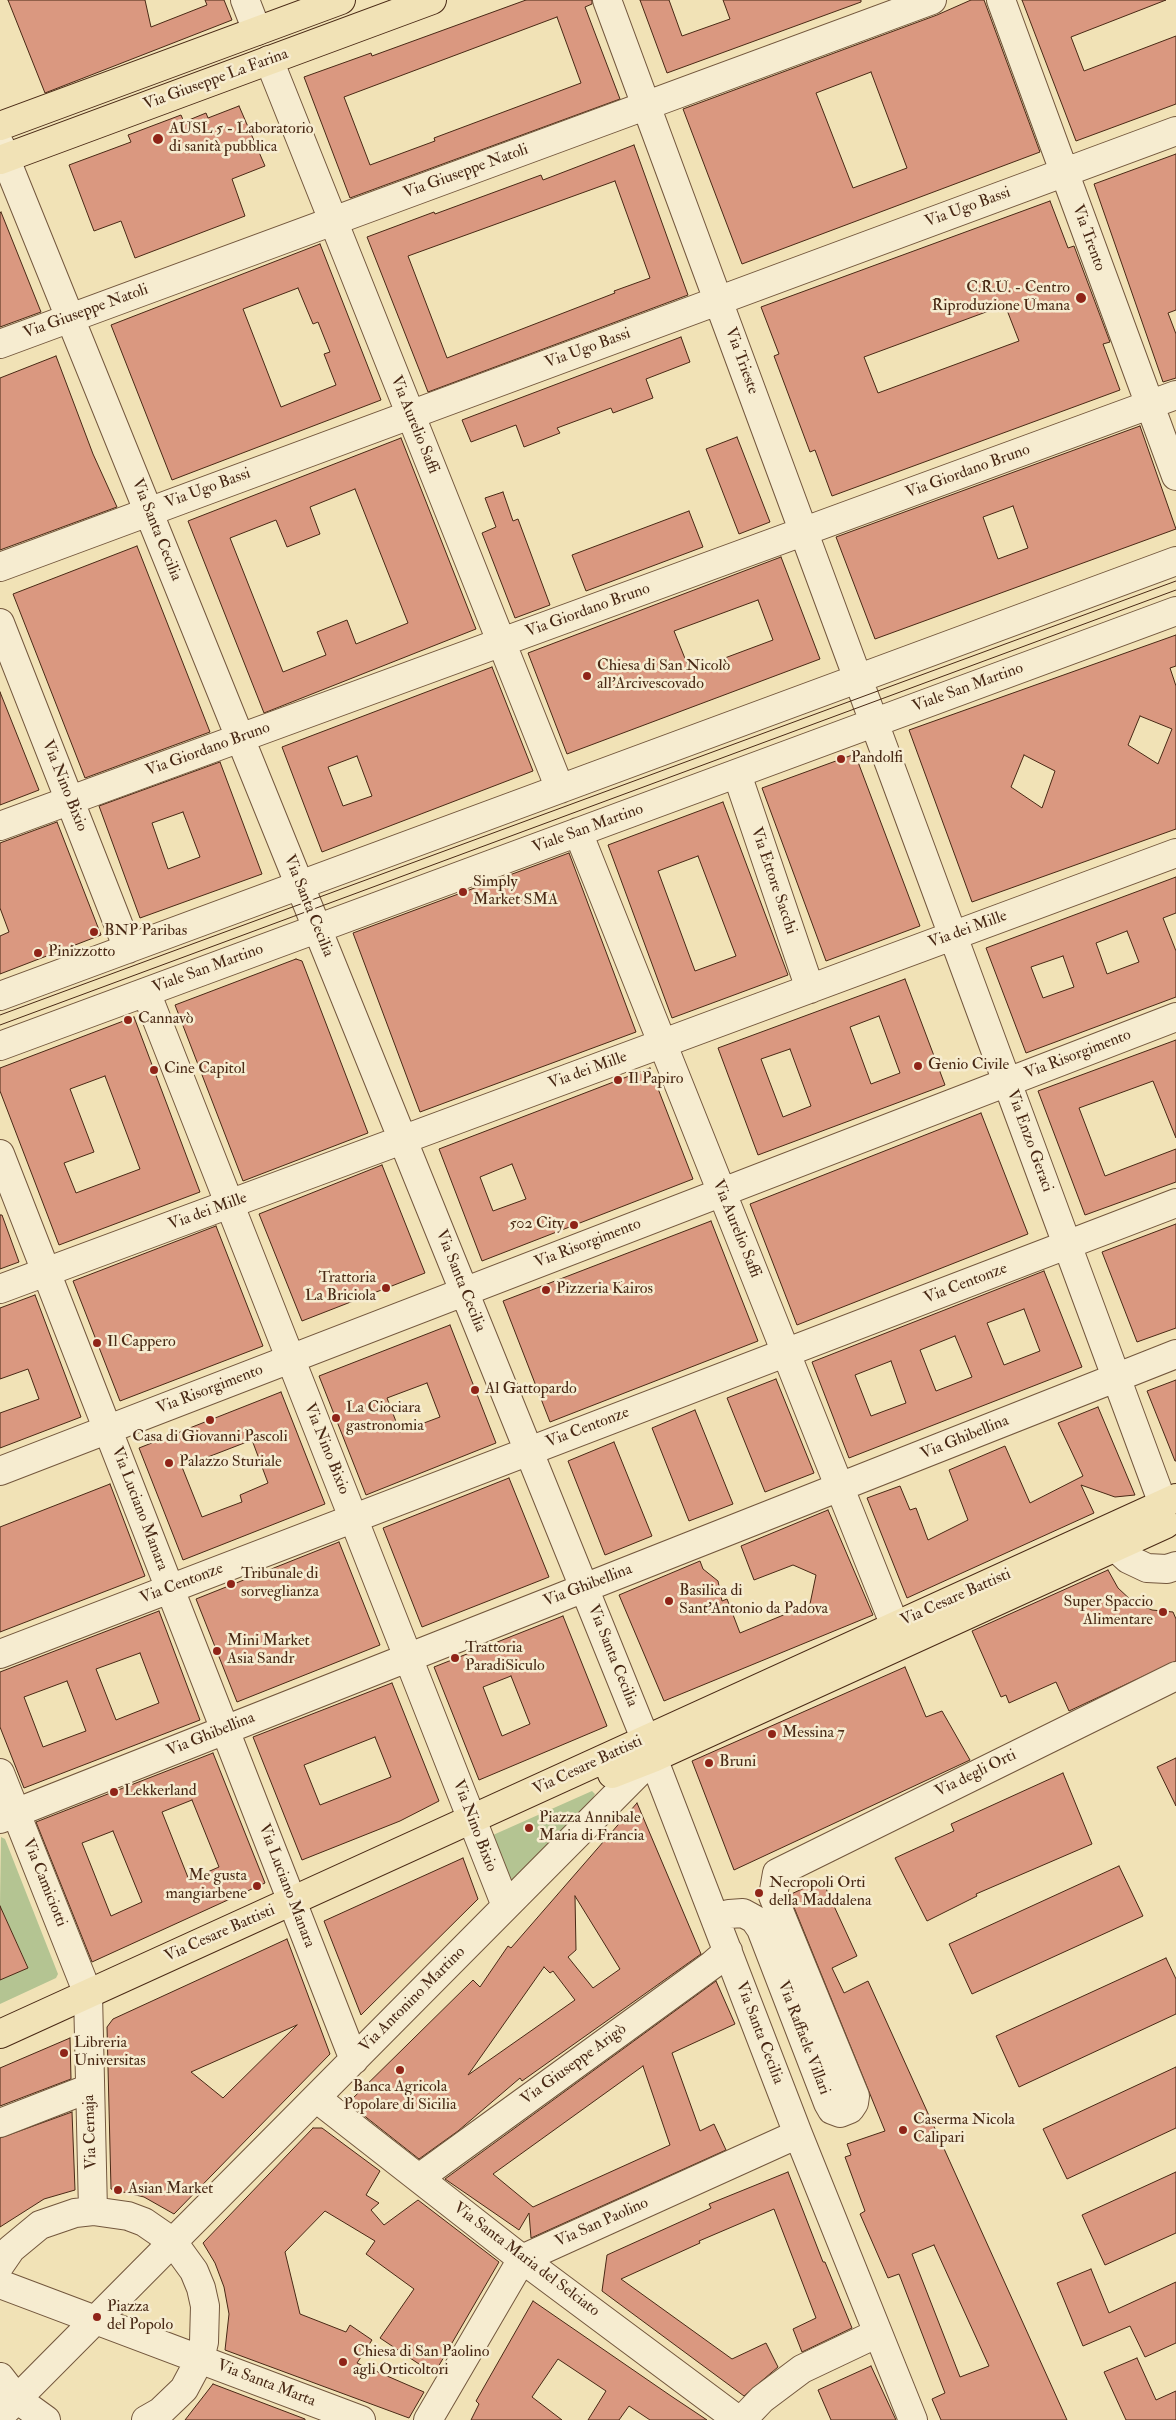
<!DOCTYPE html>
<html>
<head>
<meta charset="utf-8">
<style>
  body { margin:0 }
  canvas { display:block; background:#f1e2b6 }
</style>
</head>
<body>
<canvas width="1176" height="2420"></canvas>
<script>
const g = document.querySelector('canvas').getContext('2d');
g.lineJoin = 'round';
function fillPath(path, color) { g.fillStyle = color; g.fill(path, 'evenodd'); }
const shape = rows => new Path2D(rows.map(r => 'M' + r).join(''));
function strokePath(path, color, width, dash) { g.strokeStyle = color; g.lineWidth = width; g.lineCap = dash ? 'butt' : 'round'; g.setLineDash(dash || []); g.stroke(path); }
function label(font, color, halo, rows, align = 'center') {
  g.font = font + ' "IM FELL Double Pica",serif'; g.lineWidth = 5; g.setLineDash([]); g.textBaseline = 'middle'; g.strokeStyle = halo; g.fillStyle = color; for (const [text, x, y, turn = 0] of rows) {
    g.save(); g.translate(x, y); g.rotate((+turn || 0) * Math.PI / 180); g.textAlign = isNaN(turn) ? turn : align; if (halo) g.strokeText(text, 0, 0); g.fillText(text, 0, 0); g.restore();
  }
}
const green = shape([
  [592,1791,595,1794,592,1800,511,1882,493,1835],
  [1,1837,5,1839,58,1974,56,1978,0,2004,0,1980,28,1967,0,1906]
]);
const building = shape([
  [8,0,145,0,151,27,207,5,205,0,224,0,232,20,45,93,8,0],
  [526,0,592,0,592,4,585,7,620,99,350,198,304,77,371,53,372,56,526,0],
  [557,17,581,83,434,138,435,141,370,165,344,97,557,17],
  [640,0,669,0,682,36,730,19,723,0,861,0,861,2,667,73,640,0],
  [971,0,984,0,1040,152,742,264,683,109,937,15,971,0],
  [871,72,907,168,853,188,816,93,871,72],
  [1022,0,1166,0,1071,37,1084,71,1176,36,1176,104,1076,141,1022,0],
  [239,106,265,166,232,179,245,216,135,258,121,221,94,231,69,165,131,142,128,135,181,115,184,122,206,113,208,118,239,106],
  [634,145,688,295,428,392,367,237,434,212,435,214,541,175,543,180,634,145],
  [615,181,650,278,614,291,615,293,447,358,408,256,615,181],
  [1176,154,1176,310,1168,313,1176,334,1176,378,1163,382,1094,184,1176,154],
  [1050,201,1068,248,1074,246,1110,342,1103,344,1120,390,832,496,815,450,810,452,774,356,779,354,761,307,1050,201],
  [1005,305,1019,341,878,393,864,357,1005,305],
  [1,212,41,312,0,327,0,213,1,212],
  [320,244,381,400,172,480,111,325,320,244],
  [298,288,313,324,318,322,330,352,324,354,336,385,281,407,243,309,298,288],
  [681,337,690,362,646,379,653,398,613,413,611,408,557,428,560,433,524,447,516,425,471,442,462,420,681,337],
  [56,356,93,454,117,507,0,550,0,378,56,356],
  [1140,426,1176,529,875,639,836,537,1140,426],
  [1013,506,1028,548,998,559,983,517,1013,506],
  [737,437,770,522,739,534,706,449,737,437],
  [401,438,476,629,264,713,188,521,401,438],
  [355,489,408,623,356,644,347,620,317,632,326,655,283,672,230,538,276,520,287,547,320,534,310,507,355,489],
  [503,492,513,521,518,519,550,605,515,618,482,533,496,527,485,498,503,492],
  [689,511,703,547,586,591,572,555,689,511],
  [137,546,210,732,85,778,13,594,137,546],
  [781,557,820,659,567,754,528,653,781,557],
  [758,600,773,640,690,671,674,631,758,600],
  [1176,635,1176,666,1170,668,1176,686,1176,829,972,902,909,730,1176,635],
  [1140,716,1172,729,1158,764,1128,745,1140,716],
  [1024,755,1055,771,1042,808,1011,787,1024,755],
  [492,667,533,771,322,852,282,747,492,667],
  [357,756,372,796,343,806,328,767,357,756],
  [0,692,39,790,0,805,0,692],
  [855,754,920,926,826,961,762,788,855,754],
  [220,762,262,874,140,918,99,806,220,762],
  [183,812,200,857,168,869,152,823,183,812],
  [723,802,788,975,672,1018,608,845,723,802],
  [698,856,736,956,695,971,658,871,698,856],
  [57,822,101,935,0,974,0,936,9,932,0,908,0,843,57,822],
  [569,853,636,1032,420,1112,353,933,569,853],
  [1176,877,1176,913,1163,918,1176,951,1176,997,1026,1053,986,948,1176,877],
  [1127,931,1139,962,1107,974,1096,943,1127,931],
  [1063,956,1074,987,1043,998,1031,967,1063,956],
  [296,959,302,961,368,1133,243,1181,175,1005,296,959],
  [905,979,945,1085,758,1155,718,1048,905,979],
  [879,1016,900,1073,871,1084,850,1027,879,1016],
  [790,1049,811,1106,783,1117,761,1059,790,1049],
  [134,1017,200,1192,59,1245,0,1091,0,1068,134,1017],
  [105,1076,140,1169,76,1193,64,1163,94,1152,70,1089,105,1076],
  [1176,1040,1176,1138,1153,1081,1079,1108,1105,1176,1176,1149,1176,1182,1085,1215,1038,1091,1176,1040],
  [650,1068,693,1179,482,1261,439,1149,650,1068],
  [512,1164,526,1199,493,1211,480,1177,512,1164],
  [981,1113,1028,1234,797,1325,750,1204,981,1113],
  [382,1165,425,1273,302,1321,259,1214,382,1165],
  [0,1215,2,1215,19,1262,0,1269,0,1215],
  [711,1221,758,1341,550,1422,503,1301,711,1221],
  [1176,1224,1176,1328,1137,1342,1102,1252,1176,1224],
  [216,1226,263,1346,120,1401,73,1281,216,1226],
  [1044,1271,1082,1367,849,1458,812,1362,1044,1271],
  [1024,1309,1040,1351,1004,1365,987,1323,1024,1309],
  [955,1336,972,1377,936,1391,920,1350,955,1336],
  [891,1361,906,1403,871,1416,855,1375,891,1361],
  [35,1295,81,1417,0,1448,0,1413,39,1399,28,1369,0,1379,0,1308,35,1295],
  [450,1325,496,1443,366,1495,319,1376,450,1325],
  [427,1383,440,1417,400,1432,387,1398,427,1383],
  [776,1379,814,1473,765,1492,727,1398,776,1379],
  [1176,1380,1176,1461,1175,1461,1147,1391,1176,1380],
  [281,1392,325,1504,183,1560,139,1448,281,1392],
  [252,1440,268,1483,240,1495,242,1502,202,1517,182,1467,252,1440],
  [1098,1407,1135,1495,1115,1497,1081,1485,1094,1513,907,1598,867,1498,900,1486,910,1510,916,1508,928,1540,968,1520,949,1470,1005,1446,1030,1503,1083,1476,1058,1423,1098,1407],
  [695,1410,733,1504,689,1521,652,1428,695,1410],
  [614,1442,652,1536,605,1555,568,1461,614,1442],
  [509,1478,549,1577,422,1627,383,1528,509,1478],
  [110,1484,145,1576,0,1632,0,1527,110,1484],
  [828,1510,873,1615,664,1701,619,1595,700,1561,703,1569,718,1581,722,1601,727,1599,740,1633,810,1604,816,1575,793,1565,754,1580,741,1546,828,1510],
  [339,1542,380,1645,237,1702,196,1599,339,1542],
  [1108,1570,1118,1588,1133,1602,1152,1610,1173,1612,1176,1619,1176,1661,1069,1711,1056,1682,1009,1703,1006,1695,1001,1697,972,1631,1108,1570],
  [159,1611,200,1720,24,1788,0,1727,0,1672,159,1611],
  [140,1653,159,1703,116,1720,96,1669,140,1653],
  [67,1681,86,1731,43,1747,24,1697,67,1681],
  [563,1616,607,1726,479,1780,434,1667,563,1616],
  [511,1676,530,1724,502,1736,483,1687,511,1676],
  [905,1667,926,1717,942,1711,970,1760,734,1870,692,1761,905,1667],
  [392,1683,439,1801,400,1821,302,1860,253,1737,392,1683],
  [375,1737,391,1777,320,1805,304,1765,375,1737],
  [213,1753,265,1883,92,1962,36,1822,213,1753],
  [192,1800,219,1867,189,1880,162,1812,192,1800],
  [113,1831,142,1902,111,1916,82,1843,113,1831],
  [1176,1758,1176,1806,1157,1767,1176,1758],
  [1063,1773,1092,1844,976,1894,977,1896,927,1921,895,1858,954,1831,951,1824,1063,1773],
  [637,1803,701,1954,522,2081,520,2078,458,2131,419,2159,348,2103,473,1980,480,1987,508,1946,511,1948,637,1803],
  [575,1896,620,1969,593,1988,568,1957,576,1950,575,1896],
  [544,1967,550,1973,553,1971,575,2000,468,2075,544,1967],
  [463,1858,478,1899,361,2015,324,1921,463,1858],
  [1119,1866,1143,1916,972,1994,949,1944,1119,1866],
  [822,1880,857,1956,832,1968,844,1993,868,1981,1067,2420,941,2420,932,2399,945,2393,899,2274,888,2278,860,2214,865,2211,845,2157,851,2155,847,2144,885,2131,789,1895,822,1880],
  [934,2245,989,2366,960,2377,912,2254,934,2245],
  [0,1906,28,1968,0,1980,0,1906],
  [287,1939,330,2054,174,2214,144,2197,111,2189,107,2027,113,2019,287,1939],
  [297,2025,223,2098,191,2072,297,2025],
  [1166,1958,1176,1979,1176,2014,1019,2087,996,2036,1166,1958],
  [716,1981,735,2024,672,2053,700,2131,714,2124,726,2150,531,2238,529,2213,519,2230,445,2179,716,1981],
  [643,2066,670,2145,533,2207,493,2174,643,2066],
  [70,2038,71,2079,0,2106,0,2068,70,2038],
  [1176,2067,1176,2128,1067,2179,1043,2129,1176,2067],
  [72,2112,75,2190,44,2199,0,2227,0,2138,72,2112],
  [313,2128,322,2128,380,2171,366,2195,379,2203,371,2210,384,2225,418,2200,499,2262,434,2374,380,2338,414,2289,366,2254,375,2241,325,2211,285,2252,300,2314,346,2332,350,2325,372,2340,357,2363,424,2392,409,2418,225,2350,229,2314,224,2287,215,2263,203,2243,313,2128],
  [788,2172,823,2262,825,2262,852,2328,802,2352,793,2329,816,2318,774,2209,699,2241,700,2243,621,2279,732,2359,766,2343,778,2367,744,2396,602,2291,607,2255,711,2208,709,2204,788,2172],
  [1176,2172,1176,2233,1105,2265,1082,2215,1176,2172],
  [1091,2269,1109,2313,1176,2282,1176,2343,1145,2357,1130,2326,1083,2346,1057,2283,1091,2269],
  [533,2301,671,2396,707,2420,650,2420,629,2406,619,2420,588,2420,606,2391,558,2359,532,2397,562,2420,471,2420,479,2404,476,2401,533,2301],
  [1137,2358,1156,2400,1176,2391,1176,2420,1126,2420,1104,2372,1137,2358],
  [871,2366,896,2420,831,2420,818,2390,871,2366],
  [213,2384,305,2419,305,2420,185,2420,213,2384]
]);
const minor = shape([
  [245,0,257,31],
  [607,0,1163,1504],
  [1001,0,1176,476],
  [269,60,560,789],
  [0,145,653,1758,798,2134,913,2420],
  [0,344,932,0],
  [0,567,1176,131],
  [0,623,128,949],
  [737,774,810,989],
  [0,826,1176,395],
  [578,832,895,1626],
  [146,992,506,1906],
  [0,996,1176,561],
  [0,1046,1176,611],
  [0,1154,354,2060],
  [0,1289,1176,853],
  [0,1471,1176,1017],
  [1115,1547,1128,1559,1147,1568,1167,1569,1176,1566],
  [0,1654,1176,1203],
  [0,1773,88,1994,93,2211],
  [0,1819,1176,1354],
  [715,1918,729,1914,743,1913,754,1919,761,1929,828,2103,832,2110,840,2113,850,2109,854,2103,855,2096,773,1896,777,1873,1176,1676],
  [316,2098,522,2259,738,2420],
  [0,2123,90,2088],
  [419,2178,712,1965,728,1951],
  [0,2265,11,2249,40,2225,75,2213,93,2211,128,2216,144,2222,173,2242,194,2271,201,2288,205,2306,204,2342,200,2359,184,2389,160,2412,146,2420],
  [0,2284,361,2420],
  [0,2377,17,2399,46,2420],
  [0,2416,653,1758],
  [428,2420,522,2259,798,2134],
  [742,2420,762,2399,802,2369,878,2333]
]);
const major = shape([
  [0,126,341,0],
  [0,160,432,0],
  [612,1774,653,1758,1166,1524],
  [0,2034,1176,1498]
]);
const tram = shape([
  [0,1015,1176,581],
  [0,1025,1176,590]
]);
const markers = [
  [158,139,6,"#8f2418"],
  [1081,298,6,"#8f2418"],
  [587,676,5,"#8f2418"],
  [841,759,5,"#8f2418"],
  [463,892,5,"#8f2418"],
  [94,932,5,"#8f2418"],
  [38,953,5,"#8f2418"],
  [128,1020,5,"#8f2418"],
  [918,1066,5,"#8f2418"],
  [154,1070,5,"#8f2418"],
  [618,1080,5,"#8f2418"],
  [574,1225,5,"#8f2418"],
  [386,1288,5,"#8f2418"],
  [546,1290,5,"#8f2418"],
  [97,1343,5,"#8f2418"],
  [475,1390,5,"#8f2418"],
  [336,1418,5,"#8f2418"],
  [210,1420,5,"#8f2418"],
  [169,1463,5,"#8f2418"],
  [231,1584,5,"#8f2418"],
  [669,1601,5,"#8f2418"],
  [1163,1612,5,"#8f2418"],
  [217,1651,5,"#8f2418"],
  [455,1658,5,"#8f2418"],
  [772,1734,5,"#8f2418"],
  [709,1763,5,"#8f2418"],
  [114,1792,5,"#8f2418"],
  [529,1828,5,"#8f2418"],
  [257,1886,5,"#8f2418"],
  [759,1893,5,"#8f2418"],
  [64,2053,5,"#8f2418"],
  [400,2070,5,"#8f2418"],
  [903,2130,5,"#8f2418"],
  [118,2190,5,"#8f2418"],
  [97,2317,5,"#8f2418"],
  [343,2362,5,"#8f2418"]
];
const streetNames = [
  ["Via Giuseppe La Farina",216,80,-20],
  ["Via Giuseppe Natoli",466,172,-20],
  ["Via Ugo Bassi",968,208,-20],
  ["Via Trento",1088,238,70],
  ["Via Giuseppe Natoli",86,312,-20],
  ["Via Ugo Bassi",588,349,-20],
  ["Via Trieste",741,361,70],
  ["Via Aurelio Saffi",414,425,68],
  ["Via Giordano Bruno",968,472,-20],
  ["Via Ugo Bassi",208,489,-20],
  ["Via Santa Cecilia",156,530,68],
  ["Via Giordano Bruno",588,611,-20],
  ["Viale San Martino",968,688,-20],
  ["Via Giordano Bruno",208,750,-20],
  ["Via Nino Bixio",64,786,68],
  ["Viale San Martino",588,829,-20],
  ["Via Ettore Sacchi",773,881,71],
  ["Via Santa Cecilia",308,906,68],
  ["Via dei Mille",968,930,-20],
  ["Viale San Martino",208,969,-20],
  ["Via Risorgimento",1078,1055,-21],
  ["Via dei Mille",588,1071,-20],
  ["Via Enzo Geraci",1029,1141,70],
  ["Via dei Mille",208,1212,-20],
  ["Via Aurelio Saffi",736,1229,68],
  ["Via Risorgimento",588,1244,-21],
  ["Via Santa Cecilia",460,1281,68],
  ["Via Centonze",966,1284,-21],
  ["Via Risorgimento",210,1390,-21],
  ["Via Centonze",588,1428,-21],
  ["Via Ghibellina",965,1438,-22],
  ["Via Nino Bixio",326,1449,68],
  ["Via Luciano Manara",139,1509,69],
  ["Via Centonze",182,1584,-21],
  ["Via Ghibellina",588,1586,-21],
  ["Via Cesare Battisti",956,1598,-24],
  ["Via Santa Cecilia",612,1656,68],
  ["Via Ghibellina",211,1735,-22],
  ["Via Cesare Battisti",588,1766,-25],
  ["Via degli Orti",976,1774,-26],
  ["Via Nino Bixio",474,1826,69],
  ["Via Camiciotti",44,1883,68],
  ["Via Luciano Manara",286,1886,69],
  ["Via Cesare Battisti",220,1934,-24],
  ["Via Antonino Martino",413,2000,-45],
  ["Via Santa Cecilia",759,2033,69],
  ["Via Raffaele Villari",803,2038,69],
  ["Via Giuseppe Arigò",574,2065,-36],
  ["Via Cernaja",91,2132,-92],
  ["Via San Paolino",602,2223,-24],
  ["Via Santa Maria del Selciato",526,2260,37],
  ["Via Santa Marta",266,2384,21]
];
const poiNames = [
  ["AUSL 5 - Laboratorio",169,130],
  ["di sanità pubblica",169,148],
  ["C.R.U. - Centro",1070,289,"right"],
  ["Riproduzione Umana",1070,307,"right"],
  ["Chiesa di San Nicolò",597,667],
  ["all'Arcivescovado",597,685],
  ["Pandolfi",851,759],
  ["Simply",473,883],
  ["Market SMA",473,901],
  ["BNP Paribas",104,932],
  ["Pinizzotto",48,953],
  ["Cannavò",138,1020],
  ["Genio Civile",928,1066],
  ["Cine Capitol",164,1070],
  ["Il Papiro",628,1080],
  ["502 City",564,1225,"right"],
  ["Trattoria",376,1279,"right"],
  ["La Briciola",376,1297,"right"],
  ["Pizzeria Kairos",556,1290],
  ["Il Cappero",107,1343],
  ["Al Gattopardo",485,1390],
  ["La Ciociara",346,1409],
  ["gastronomia",346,1427],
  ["Casa di Giovanni Pascoli",210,1438,"center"],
  ["Palazzo Sturiale",179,1463],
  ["Tribunale di",241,1575],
  ["sorveglianza",241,1593],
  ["Basilica di",679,1592],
  ["Sant'Antonio da Padova",679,1610],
  ["Super Spaccio",1153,1603,"right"],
  ["Alimentare",1153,1621,"right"],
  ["Mini Market",227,1642],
  ["Asia Sandr",227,1660],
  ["Trattoria",465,1649],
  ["ParadiSiculo",465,1667],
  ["Messina 7",782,1734],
  ["Bruni",719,1763],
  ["Lekkerland",124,1792],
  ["Piazza Annibale",539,1819],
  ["Maria di Francia",539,1837],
  ["Me gusta",247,1877,"right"],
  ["mangiarbene",247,1895,"right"],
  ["Necropoli Orti",769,1884],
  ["della Maddalena",769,1902],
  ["Libreria",74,2044],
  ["Universitas",74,2062],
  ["Banca Agricola",400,2088,"center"],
  ["Popolare di Sicilia",400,2106,"center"],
  ["Caserma Nicola",913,2121],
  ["Calipari",913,2139],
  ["Asian Market",128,2190],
  ["Piazza",107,2308],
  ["del Popolo",107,2326],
  ["Chiesa di San Paolino",353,2353],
  ["agli Orticoltori",353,2371]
];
fillPath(green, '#b4c492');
fillPath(building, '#da9880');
strokePath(building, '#492915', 1);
strokePath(minor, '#73573d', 30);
strokePath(major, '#492915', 30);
strokePath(minor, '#f6ecd0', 28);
strokePath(major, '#f1e2b6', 28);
strokePath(tram, '#492915', 1);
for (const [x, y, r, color] of markers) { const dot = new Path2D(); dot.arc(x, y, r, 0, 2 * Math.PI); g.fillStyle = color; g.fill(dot); strokePath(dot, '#f6ecd0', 2); }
label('16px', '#492915', '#f6ecd0', streetNames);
label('16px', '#492915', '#f6ecd0', poiNames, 'left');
</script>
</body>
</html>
